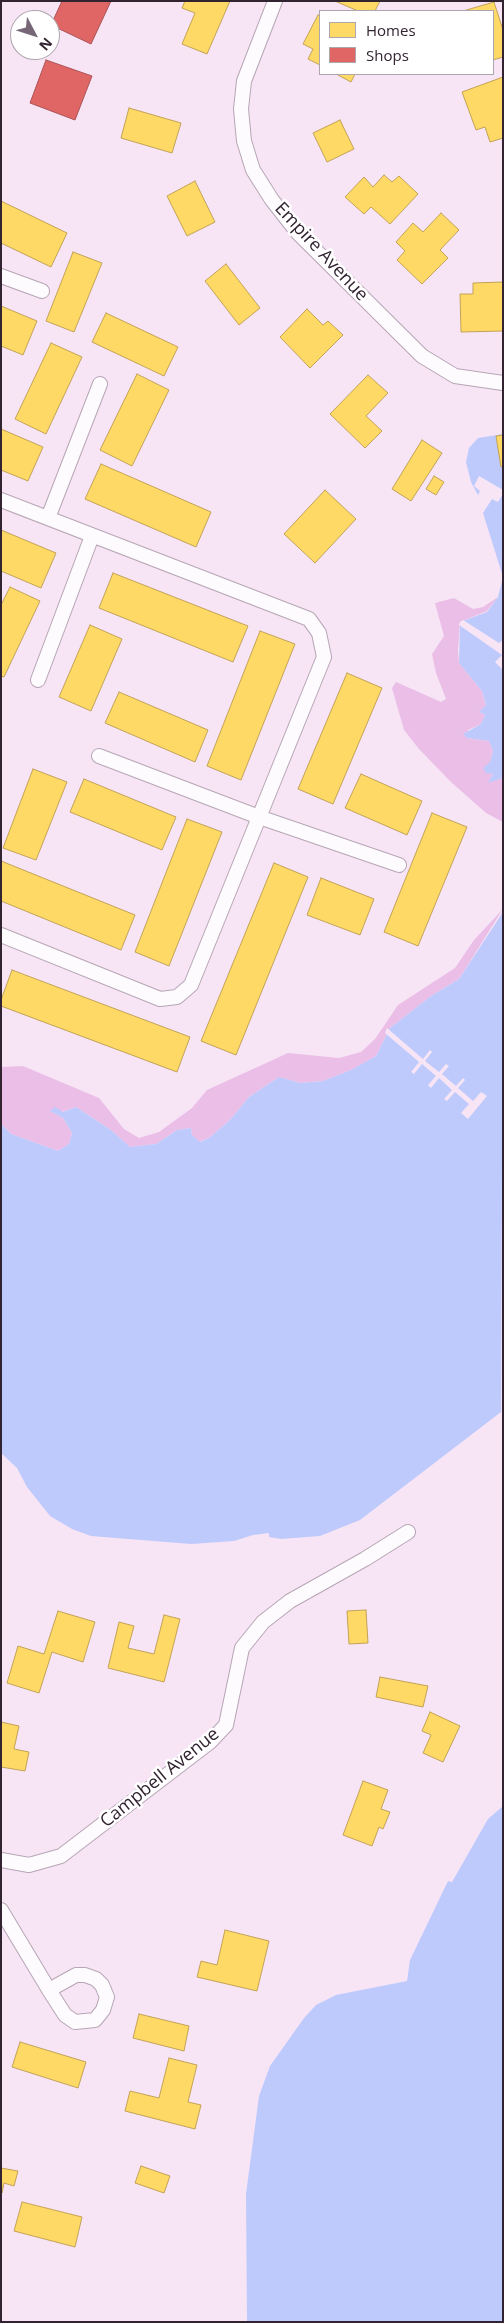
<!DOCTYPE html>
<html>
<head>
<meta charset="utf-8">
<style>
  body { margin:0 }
  #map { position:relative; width:504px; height:2323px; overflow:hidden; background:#f7e5f6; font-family:"Open Sans",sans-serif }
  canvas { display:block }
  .frame { position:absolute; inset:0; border:2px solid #322331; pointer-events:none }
  .legend { position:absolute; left:319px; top:10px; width:175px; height:65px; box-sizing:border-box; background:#fff; border:1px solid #ada7ad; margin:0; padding:6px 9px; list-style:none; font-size:15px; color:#322331 }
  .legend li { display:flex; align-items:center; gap:10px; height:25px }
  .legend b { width:25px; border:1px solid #ada7ad }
  .north { position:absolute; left:10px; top:10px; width:50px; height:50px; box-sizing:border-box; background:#fff; border:1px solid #ada7ad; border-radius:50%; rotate:130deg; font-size:14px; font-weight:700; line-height:20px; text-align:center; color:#322331 }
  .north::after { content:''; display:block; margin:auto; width:18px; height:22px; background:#776776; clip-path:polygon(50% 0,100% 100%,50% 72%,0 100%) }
</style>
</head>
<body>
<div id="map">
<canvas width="504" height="2323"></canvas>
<div class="frame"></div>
<ul class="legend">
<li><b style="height:14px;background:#ffd966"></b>Homes</li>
<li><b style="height:14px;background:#e06666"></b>Shops</li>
</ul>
<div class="north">N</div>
</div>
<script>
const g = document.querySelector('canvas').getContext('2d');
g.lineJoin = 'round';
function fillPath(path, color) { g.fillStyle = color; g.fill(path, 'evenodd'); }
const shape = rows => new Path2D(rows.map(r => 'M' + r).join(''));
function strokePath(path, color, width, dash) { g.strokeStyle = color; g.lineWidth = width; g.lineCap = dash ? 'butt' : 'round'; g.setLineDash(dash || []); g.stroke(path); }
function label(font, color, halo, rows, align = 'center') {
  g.font = font + ' "Open Sans",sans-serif'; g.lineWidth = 5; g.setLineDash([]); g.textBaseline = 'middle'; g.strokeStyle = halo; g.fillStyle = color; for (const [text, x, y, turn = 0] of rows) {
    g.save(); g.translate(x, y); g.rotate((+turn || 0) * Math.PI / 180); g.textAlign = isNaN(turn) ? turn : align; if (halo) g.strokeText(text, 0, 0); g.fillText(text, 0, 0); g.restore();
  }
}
const green = shape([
  [498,597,487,611,460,622,458,650,459,663,482,691,486,706,479,712,485,715,481,724,468,730,467,738,489,741,493,751,490,762,493,773,489,782,503,778,503,822,486,813,451,782,419,749,404,730,392,688,396,682,441,702,446,699,436,673,432,654,444,636,435,603,454,598,473,609,483,607],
  [503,909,459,979,431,996,390,1028,376,1056,351,1070,323,1081,300,1083,279,1077,249,1097,230,1120,209,1138,199,1142,192,1135,191,1128,177,1130,156,1144,130,1147,111,1130,76,1107,62,1112,50,1111,63,1118,72,1133,69,1144,58,1151,11,1134,1,1124,1,1067,23,1066,99,1098,124,1129,139,1138,159,1132,192,1108,207,1090,288,1053,339,1058,361,1052,375,1039,398,1005,455,968,474,940]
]);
const water = shape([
  [503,434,503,490,479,476,474,486,480,491,478,495,471,482,466,462,469,448,478,438],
  [503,494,503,778,488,783,493,774,486,773,483,768,490,762,493,751,489,741,467,738,463,734,481,724,485,715,479,712,486,705,482,691,459,663,460,622,487,612,498,597,503,577,483,513,492,499,498,502],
  [503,912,501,1412,360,1520,320,1536,281,1539,269,1537,269,1533,253,1535,234,1541,191,1544,91,1536,72,1529,50,1516,27,1487,17,1468,1,1453,1,1124,11,1134,58,1151,69,1144,72,1133,63,1118,50,1111,55,1107,63,1112,76,1107,111,1130,130,1147,156,1144,177,1130,191,1128,192,1135,200,1142,209,1138,230,1120,249,1097,279,1077,300,1083,323,1081,351,1070,376,1056,390,1028,431,996,459,979],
  [503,1806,503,2322,247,2322,246,2194,259,2096,270,2066,304,2018,316,2005,336,1995,407,1981,410,1960,448,1881,452,1882,488,1819]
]);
const pier = shape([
  [463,620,499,643,503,640,503,670,495,662,502,655,459,625,460,622],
  [387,1028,423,1059,430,1050,432,1052,425,1061,439,1072,446,1064,449,1066,442,1074,456,1086,463,1078,465,1080,458,1088,473,1101,481,1092,487,1096,468,1119,461,1113,469,1104,455,1092,447,1101,444,1099,452,1090,439,1078,431,1088,428,1085,436,1076,422,1064,414,1074,411,1072,419,1062,385,1033]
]);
const homes = shape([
  [185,1,230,1,207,54,182,44,195,13,182,8,185,1],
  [335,1,380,1,375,11,358,11,335,1],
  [494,2,503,30,503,57,493,60,493,11,463,11,494,2],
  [318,15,320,16,320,65,308,59,313,49,303,44,318,15],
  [336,74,355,74,351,82,336,74],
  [503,77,503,138,490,142,485,127,476,130,462,92,503,77],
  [129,108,181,123,172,153,121,138,129,108],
  [340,120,354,149,327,162,313,133,340,120],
  [384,175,392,182,399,176,418,194,390,224,371,207,364,214,345,197,364,177,373,187,384,175],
  [195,181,215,222,187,236,167,196,195,181],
  [1,201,67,233,51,267,1,243,1,201],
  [441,213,459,230,440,250,448,258,422,284,397,260,405,251,396,242,413,223,423,232,441,213],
  [73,252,102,263,74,332,46,321,73,252],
  [226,264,260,308,239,325,205,281,226,264],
  [503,282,503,331,461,332,460,294,473,294,473,283,503,282],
  [1,306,37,321,23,355,1,346,1,306],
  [307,309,323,325,328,321,343,335,310,368,280,337,307,309],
  [106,313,178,347,164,376,92,342,106,313],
  [51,343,82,357,46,434,15,419,51,343],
  [137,374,169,390,132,466,100,450,137,374],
  [368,375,388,393,366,416,382,431,365,448,330,414,368,375],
  [1,429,43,447,28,481,1,470,1,429],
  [503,435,503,466,501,467,496,436,503,435],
  [422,440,442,453,411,501,392,489,422,440],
  [101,464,211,512,196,547,85,499,101,464],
  [434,476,444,482,436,495,426,489,434,476],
  [325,490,356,519,315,563,284,534,325,490],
  [1,530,56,553,41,588,1,571,1,530],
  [113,573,248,626,233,662,99,608,113,573],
  [10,587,40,601,4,677,1,676,1,605,10,587],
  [90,625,122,639,91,711,59,697,90,625],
  [260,631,295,644,241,780,207,766,260,631],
  [347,673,382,688,333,804,298,789,347,673],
  [119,692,208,730,195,762,105,723,119,692],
  [33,769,67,782,36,860,3,848,33,769],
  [361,774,422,801,407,835,345,808,361,774],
  [84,779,176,817,162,850,70,812,84,779],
  [432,813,467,827,418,946,384,932,432,813],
  [187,819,222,832,169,966,135,952,187,819],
  [1,861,135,915,121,950,1,901,1,861],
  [274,863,308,877,236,1055,201,1041,274,863],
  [321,878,374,899,360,935,307,915,321,878],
  [12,970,190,1037,177,1072,1,1006,1,1000,12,970],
  [366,1610,368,1643,349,1644,347,1611,366,1610],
  [58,1611,95,1622,83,1662,52,1652,39,1693,7,1683,18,1646,44,1654,58,1611],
  [164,1615,180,1619,164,1682,108,1668,119,1622,134,1626,128,1648,154,1654,164,1615],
  [380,1677,428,1686,423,1707,376,1697,380,1677],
  [430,1712,460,1726,443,1762,423,1753,431,1735,422,1731,430,1712],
  [1,1722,19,1726,14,1749,29,1752,25,1771,1,1767,1,1722],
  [363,1781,388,1790,381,1809,390,1812,383,1829,379,1827,372,1846,343,1835,363,1781],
  [225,1930,269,1941,257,1991,197,1977,201,1961,217,1965,225,1930],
  [139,2014,189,2026,184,2051,133,2038,139,2014],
  [20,2042,86,2062,78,2088,12,2067,20,2042],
  [169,2058,197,2065,188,2102,201,2105,195,2129,125,2111,130,2091,159,2098,169,2058],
  [141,2166,170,2176,164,2193,135,2183,141,2166],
  [1,2168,18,2171,14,2186,4,2183,2,2193,1,2168],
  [22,2202,82,2217,75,2247,14,2231,22,2202]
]);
const shops = shape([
  [62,1,111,1,91,44,51,25,62,1],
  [46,60,92,76,75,120,30,103,46,60]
]);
const street = shape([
  [275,1,244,81,241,109,244,141,253,170,272,200,298,233,422,356,455,376,503,383],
  [1,276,42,291],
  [1,500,309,619,319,633,324,657,191,985,177,997,160,999,1,935],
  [48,518,100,384],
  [38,680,92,536],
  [99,756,259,817,399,865],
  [1,1860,29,1865,61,1856,210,1742,226,1725,242,1648,263,1622,290,1601,365,1559,408,1532],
  [1,1910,49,1990,65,2015,75,2022,95,2020,103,2010,107,1997,102,1985,96,1979,85,1975,76,1975,49,1990]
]);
const streetNames = [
  ["Empire Avenue",321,252,47],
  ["Campbell Avenue",160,1778,-39]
];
fillPath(green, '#eabee7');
fillPath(water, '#becafc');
fillPath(pier, '#f7e5f6');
fillPath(homes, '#ffd966');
strokePath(homes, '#c2a256', 1);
fillPath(shops, '#e06666');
strokePath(shops, '#ac5256', 1);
strokePath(street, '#b6a6b5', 16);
strokePath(street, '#fefbfe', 14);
label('18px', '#322331', '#fff', streetNames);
</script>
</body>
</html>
